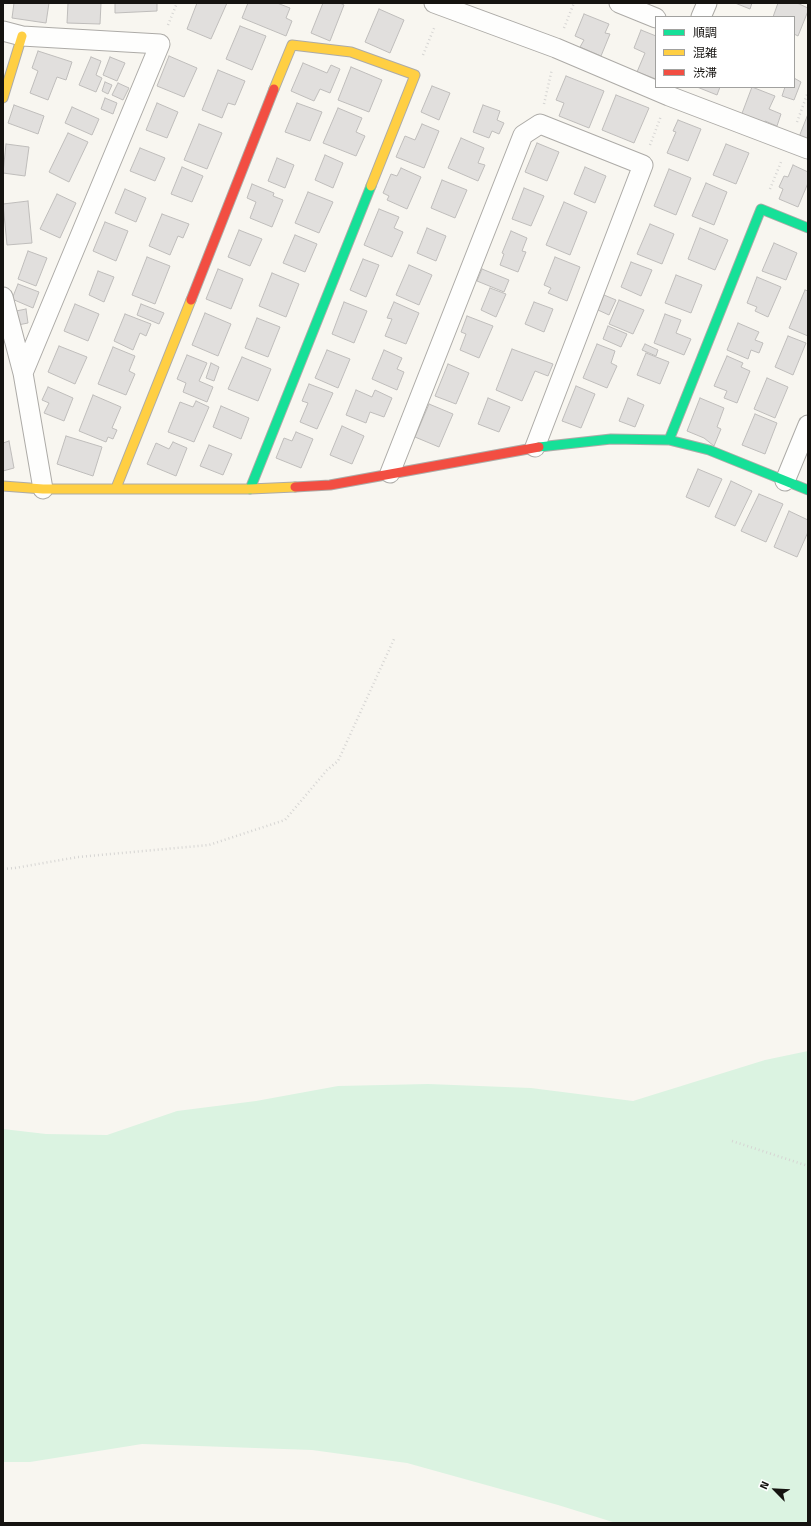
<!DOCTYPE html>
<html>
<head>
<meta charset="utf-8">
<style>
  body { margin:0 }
  #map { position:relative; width:811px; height:1526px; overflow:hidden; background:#f8f6f0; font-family:"Titillium Web","Noto Sans JP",sans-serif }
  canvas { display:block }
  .frame { position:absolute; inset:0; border:4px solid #151310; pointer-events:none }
  .legend { position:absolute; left:655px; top:16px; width:140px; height:72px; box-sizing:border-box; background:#fff; border:1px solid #a1a19f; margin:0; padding:5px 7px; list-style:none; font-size:12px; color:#151310 }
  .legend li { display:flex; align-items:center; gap:8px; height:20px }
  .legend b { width:20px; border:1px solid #a1a19f }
  .north { position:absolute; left:755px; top:1470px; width:40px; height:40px; -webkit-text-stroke:3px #fff; paint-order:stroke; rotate:294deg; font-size:11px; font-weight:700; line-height:16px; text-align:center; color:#151310 }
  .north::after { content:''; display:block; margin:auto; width:14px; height:18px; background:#151310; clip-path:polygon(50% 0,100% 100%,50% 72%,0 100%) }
</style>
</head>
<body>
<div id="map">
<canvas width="811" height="1526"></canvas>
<div class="frame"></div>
<ul class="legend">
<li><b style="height:5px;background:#16e098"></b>順調</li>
<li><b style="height:5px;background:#ffcf43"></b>混雑</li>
<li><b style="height:5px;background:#f24e42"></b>渋滞</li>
</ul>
<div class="north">N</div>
</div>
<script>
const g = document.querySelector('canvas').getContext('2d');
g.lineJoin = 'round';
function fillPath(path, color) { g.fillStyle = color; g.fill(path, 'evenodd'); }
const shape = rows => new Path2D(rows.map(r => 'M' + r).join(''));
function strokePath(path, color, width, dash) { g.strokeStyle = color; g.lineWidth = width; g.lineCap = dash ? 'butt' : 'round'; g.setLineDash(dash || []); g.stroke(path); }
const green = shape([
  [808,1051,808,1523,616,1523,558,1505,407,1463,312,1450,142,1444,30,1462,3,1462,3,1129,46,1134,107,1135,177,1111,256,1101,338,1086,428,1084,531,1088,633,1101,765,1060]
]);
const building = shape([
  [14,3,49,3,46,23,12,18,14,3],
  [68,3,101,3,100,24,67,23,68,3],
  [115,3,157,3,157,11,115,13,115,3],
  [197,3,227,3,211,39,187,29,197,3],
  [248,3,277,3,290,8,286,18,292,21,286,36,242,18,248,3],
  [323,3,340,3,344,5,330,41,311,33,323,3],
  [735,3,752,3,750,9,735,3],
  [778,3,797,3,808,8,808,11,798,36,794,34,794,17,773,17,778,3],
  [379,9,404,20,390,53,365,42,379,9],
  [584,14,609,24,605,33,610,34,601,56,580,47,584,40,575,36,584,14],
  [240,26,266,36,252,70,226,59,240,26],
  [641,30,656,36,656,79,637,72,645,53,634,48,641,30],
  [38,51,72,62,66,80,57,77,48,100,30,93,38,71,32,68,38,51],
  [169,56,197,68,184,97,157,86,169,56],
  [91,57,101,61,96,75,102,78,96,92,79,85,91,57],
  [110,57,125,63,117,81,103,75,110,57],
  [303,63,327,73,331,65,340,69,330,93,320,89,314,101,291,91,303,63],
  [351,67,382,80,369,112,338,100,351,67],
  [218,70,245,81,235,105,228,103,222,118,202,110,218,70],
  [566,76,604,91,589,128,559,116,564,103,556,100,566,76],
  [794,78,801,82,794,100,782,96,785,87,794,87,794,78],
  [105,82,112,85,108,94,102,91,105,82],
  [118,83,129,88,123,100,112,95,118,83],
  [432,86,450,93,439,120,421,112,432,86],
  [697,87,720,87,717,95,697,87],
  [752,87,775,96,769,109,781,114,777,126,765,121,763,126,741,116,752,87],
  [616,95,649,108,634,143,602,130,616,95],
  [105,98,117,103,113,114,101,109,105,98],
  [157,103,178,112,167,138,146,130,157,103],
  [297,103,322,112,310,141,285,132,297,103],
  [14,105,44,116,38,134,8,123,14,105],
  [483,105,500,111,497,120,504,123,499,134,492,131,489,138,473,132,483,105],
  [72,107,99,119,92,135,65,123,72,107],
  [338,108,362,118,356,132,365,136,356,156,323,143,338,108],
  [808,114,808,141,799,137,808,114],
  [678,120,701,129,688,161,667,153,676,132,673,131,678,120],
  [199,124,222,133,207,169,184,160,199,124],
  [422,124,439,131,424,168,396,157,405,136,415,140,422,124],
  [68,133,88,142,69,182,49,172,68,133],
  [461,138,484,148,478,163,485,165,478,181,448,168,461,138],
  [537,143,559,152,547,181,525,172,537,143],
  [6,144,29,147,25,176,3,173,6,144],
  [726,144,749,153,736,184,713,175,726,144],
  [140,148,165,158,155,181,130,171,140,148],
  [325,155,343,163,333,188,315,180,325,155],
  [277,158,294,165,285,188,268,181,277,158],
  [793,165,808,172,808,183,798,207,779,199,783,189,779,187,784,176,788,177,793,165],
  [182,167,203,176,192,202,171,194,182,167],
  [585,167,606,176,595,203,574,194,585,167],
  [401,168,421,177,407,209,387,200,389,196,383,193,391,174,397,176,401,168],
  [669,169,691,178,676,215,654,206,669,169],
  [442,180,467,190,455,218,431,208,442,180],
  [706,183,727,192,714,225,692,216,706,183],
  [252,184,274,193,273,196,283,200,272,227,250,218,256,202,247,198,252,184],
  [524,188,544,196,531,226,512,219,524,188],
  [125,189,146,198,136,222,115,213,125,189],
  [308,192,333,202,319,233,295,223,308,192],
  [57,194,76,203,60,238,40,229,57,194],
  [28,201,32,243,7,245,3,204,28,201],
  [564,202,587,212,570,255,546,245,564,202],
  [379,209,399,217,394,228,403,232,392,257,364,245,379,209],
  [162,214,189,224,183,238,178,236,170,255,149,246,162,214],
  [105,222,128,231,116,261,93,251,105,222],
  [650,224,674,234,662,264,637,254,650,224],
  [427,228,446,236,436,261,417,253,427,228],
  [700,228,728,240,715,270,688,259,700,228],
  [239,230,262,239,250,266,228,257,239,230],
  [511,231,527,238,522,251,526,252,518,272,500,265,504,254,502,253,511,231],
  [295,235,317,244,305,272,283,263,295,235],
  [774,243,797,253,786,280,762,271,774,243],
  [28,251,47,258,36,286,18,279,28,251],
  [147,257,170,266,155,304,132,295,147,257],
  [555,257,580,267,567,301,548,293,551,288,544,285,555,257],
  [363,259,379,265,366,297,350,290,363,259],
  [631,262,652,270,641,296,621,287,631,262],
  [409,265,432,275,419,305,396,295,409,265],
  [218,269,243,279,231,309,206,299,218,269],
  [482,269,509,280,504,292,477,281,482,269],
  [98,271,114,277,104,302,89,295,98,271],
  [272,273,299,284,286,317,259,306,272,273],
  [676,275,702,285,691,313,665,303,676,275],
  [757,277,781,287,768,317,755,311,757,307,747,303,757,277],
  [18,284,39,292,33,308,12,299,18,284],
  [490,288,506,294,496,317,481,310,490,288],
  [805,290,808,291,808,336,789,328,805,290],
  [604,295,616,300,609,315,598,310,604,295],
  [619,300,644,310,633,334,609,324,619,300],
  [344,302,367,311,354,343,332,334,344,302],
  [394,302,419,313,406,344,385,336,392,319,387,318,394,302],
  [534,302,553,309,544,332,525,324,534,302],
  [75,304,99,314,88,341,64,331,75,304],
  [141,304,164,313,159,324,137,315,141,304],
  [26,309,28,323,18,325,16,311,26,309],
  [205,313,231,324,218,356,192,345,205,313],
  [125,314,151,324,146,336,140,333,133,350,114,341,125,314],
  [665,314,681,320,676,333,691,339,684,355,654,343,665,314],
  [467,316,493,326,479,358,460,350,466,334,461,332,467,316],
  [257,318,280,327,268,357,245,348,257,318],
  [738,323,759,332,755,340,763,343,759,353,751,350,748,359,727,350,738,323],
  [608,326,627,334,621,347,603,339,608,326],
  [788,336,806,343,793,375,775,367,788,336],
  [597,344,615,351,611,363,617,366,607,388,583,378,597,344],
  [645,344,658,350,656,356,642,350,645,344],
  [59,346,87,357,75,384,48,372,59,346],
  [113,347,135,356,129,371,135,374,126,395,98,384,113,347],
  [512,349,553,364,548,376,535,371,522,401,496,390,512,349],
  [327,350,350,359,338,388,315,378,327,350],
  [384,350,402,358,397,369,404,372,397,390,372,379,384,350],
  [646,353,669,362,660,384,637,375,646,353],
  [187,355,207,363,199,381,213,387,207,402,183,392,186,383,177,379,187,355],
  [727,356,743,363,741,367,750,371,737,403,724,398,727,391,714,386,727,356],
  [242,357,271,369,258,401,228,389,242,357],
  [211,363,219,367,214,381,206,378,211,363],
  [448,364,469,373,456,404,435,396,448,364],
  [767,378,788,387,775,418,754,409,767,378],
  [309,384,333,393,317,429,300,422,308,403,302,401,309,384],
  [576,386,595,394,581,428,562,421,576,386],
  [48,387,73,398,64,421,44,413,49,403,42,400,48,387],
  [356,390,372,397,375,390,392,398,384,417,370,412,366,423,346,415,356,390],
  [93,395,121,407,112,428,117,430,113,439,108,437,106,442,79,431,93,395],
  [488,398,510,407,499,432,478,424,488,398],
  [628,398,644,405,635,427,619,421,628,398],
  [700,398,724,408,717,427,721,429,714,446,704,438,687,431,700,398],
  [196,401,209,407,194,442,168,432,180,402,193,407,196,401],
  [429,404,453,414,439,447,415,437,429,404],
  [221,406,249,418,241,439,213,427,221,406],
  [755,414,777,423,765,454,742,445,755,414],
  [342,426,364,436,352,464,330,455,342,426],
  [296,432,313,439,301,468,276,458,284,438,292,441,296,432],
  [66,436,102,447,93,476,57,464,66,436],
  [9,441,14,468,3,471,3,443,9,441],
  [173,442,187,448,176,476,147,464,156,443,169,449,173,442],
  [209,445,232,454,223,475,200,466,209,445],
  [698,469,722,479,709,507,686,497,698,469],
  [731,481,752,491,735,526,715,517,731,481],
  [759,494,783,504,766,542,741,531,759,494],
  [789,511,808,520,808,532,797,557,774,547,789,511]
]);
const path = shape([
  [168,25,177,3],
  [564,28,574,3],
  [423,55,435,26],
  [544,104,552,69],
  [797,122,808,92],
  [650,145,661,116],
  [770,189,781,162],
  [3,869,15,868,78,857,209,845,285,820,327,770,338,761,395,637],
  [732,1141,808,1166]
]);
const street = shape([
  [434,3,556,48,669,96,808,149],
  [619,3,656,18],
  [701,17,707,3],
  [3,31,22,36,160,44,23,373],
  [3,297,23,373,43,489],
  [390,473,523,135,540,124,643,165,535,447],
  [785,481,808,425]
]);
const fast = shape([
  [669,440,761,209,808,228],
  [539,447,611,439,669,440,709,450,808,490],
  [250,489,371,186]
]);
const slow = shape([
  [274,89,292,45,351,52,415,75,371,186],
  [3,98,22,36],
  [3,486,43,489,250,489,295,487],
  [116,488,191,300]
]);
const jam = shape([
  [191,300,274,89],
  [295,487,330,485,539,447]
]);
fillPath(green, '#dbf3e1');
fillPath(building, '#e1dfdd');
strokePath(building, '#bfbdbb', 1);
strokePath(street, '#adaba7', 21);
strokePath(fast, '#adaba7', 11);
strokePath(slow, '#adaba7', 11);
strokePath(jam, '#adaba7', 11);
strokePath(path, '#d6d5d3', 2.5, [1, 3]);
strokePath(street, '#fefefd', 19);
strokePath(fast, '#16e098', 9);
strokePath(slow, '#ffcf43', 9);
strokePath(jam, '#f24e42', 9);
</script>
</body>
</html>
